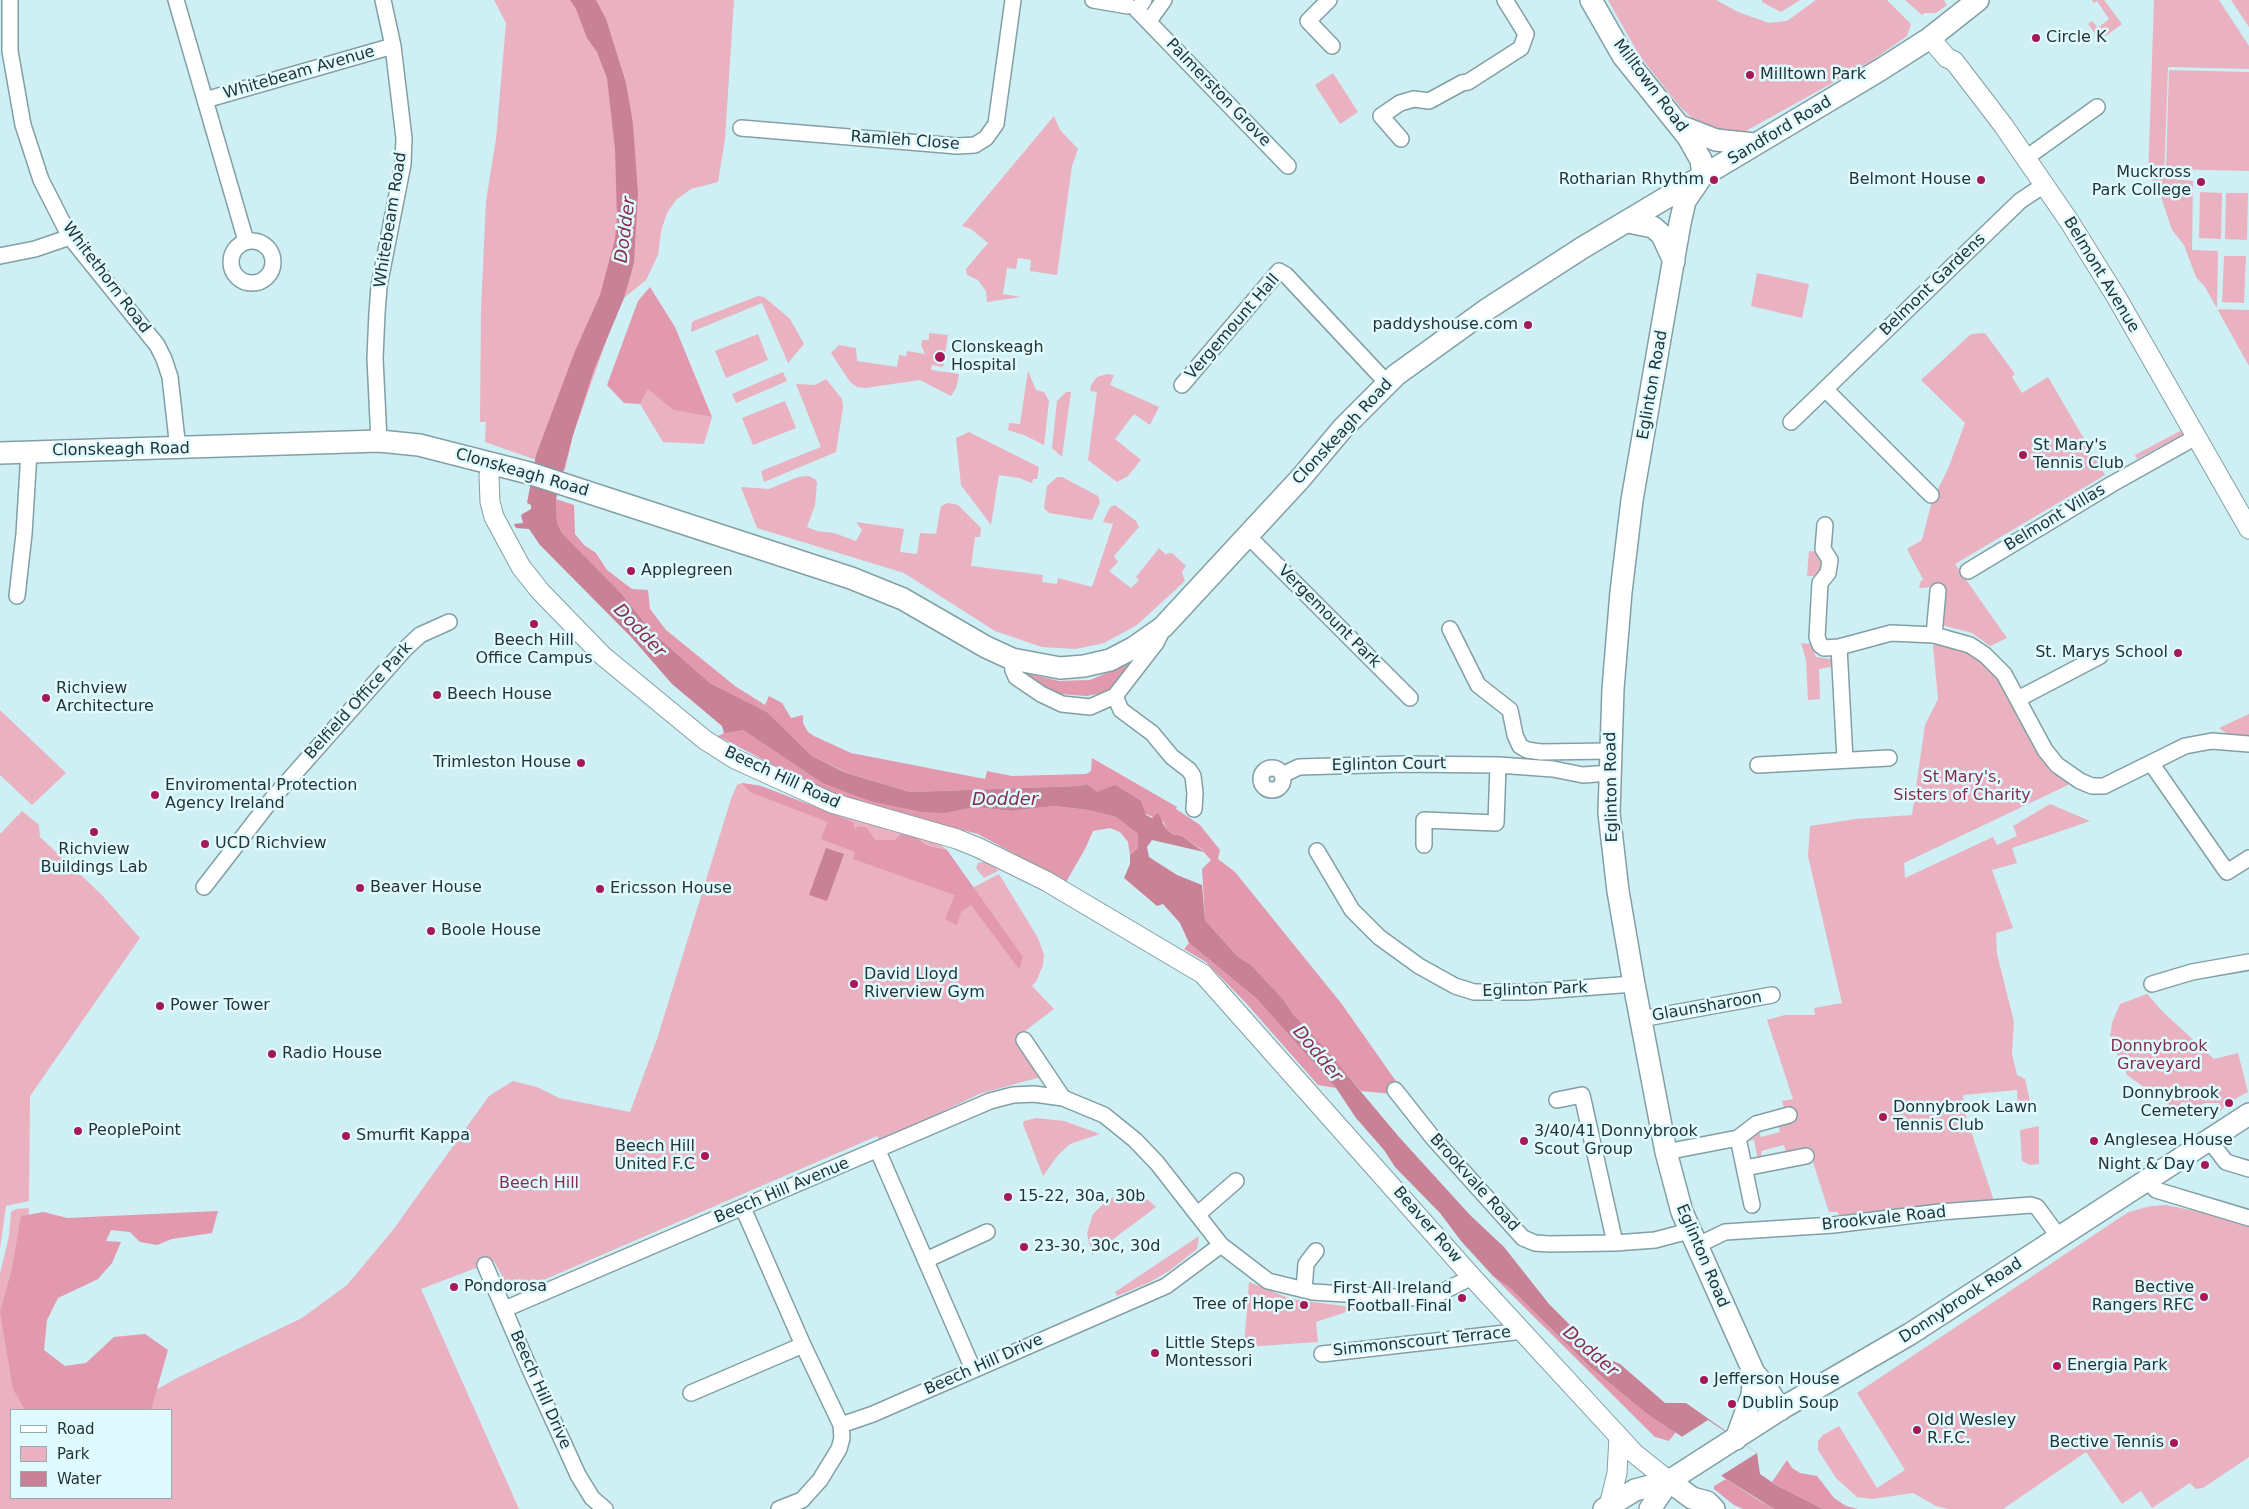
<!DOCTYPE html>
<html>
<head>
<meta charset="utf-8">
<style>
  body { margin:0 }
  #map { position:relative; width:2249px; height:1509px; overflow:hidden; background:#ceeff4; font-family:"DejaVu Sans",sans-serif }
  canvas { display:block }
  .legend { position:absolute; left:10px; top:1409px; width:162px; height:90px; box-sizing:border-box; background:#e0fbff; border:1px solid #96abae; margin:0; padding:6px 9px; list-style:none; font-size:15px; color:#263335 }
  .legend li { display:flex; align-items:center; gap:10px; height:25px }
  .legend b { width:25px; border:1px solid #96abae }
</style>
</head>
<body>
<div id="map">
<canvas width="2249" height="1509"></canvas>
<ul class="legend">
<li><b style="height:6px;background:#fff"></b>Road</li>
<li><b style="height:14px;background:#eab1c0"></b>Park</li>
<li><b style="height:14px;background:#c98196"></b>Water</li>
</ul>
</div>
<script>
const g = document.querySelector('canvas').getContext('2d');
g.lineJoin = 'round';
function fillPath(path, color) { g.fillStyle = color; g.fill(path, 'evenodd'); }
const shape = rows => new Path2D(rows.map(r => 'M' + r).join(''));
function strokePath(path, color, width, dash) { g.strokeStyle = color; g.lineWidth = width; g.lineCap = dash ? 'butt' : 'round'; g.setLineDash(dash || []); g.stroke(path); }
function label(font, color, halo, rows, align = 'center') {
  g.font = font + ' "DejaVu Sans",sans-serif'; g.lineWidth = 5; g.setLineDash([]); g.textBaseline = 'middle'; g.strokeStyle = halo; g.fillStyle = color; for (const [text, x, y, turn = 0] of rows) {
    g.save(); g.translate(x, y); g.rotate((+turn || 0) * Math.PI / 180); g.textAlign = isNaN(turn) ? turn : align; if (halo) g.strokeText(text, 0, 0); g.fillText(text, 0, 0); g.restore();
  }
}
const green = shape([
  [494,0,734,0,725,139,718,182,691,189,676,200,667,213,661,231,658,255,646,280,624,298,611,327,573,435,565,470,485,442,486,422,480,422,481,309,486,201,496,139,506,23],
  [1608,0,1716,0,1738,12,1769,23,1787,21,1816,0,1887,0,1911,24,1907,36,1870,62,1744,132,1713,129,1699,124,1681,108,1639,55],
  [1762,0,1800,0,1781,12,1762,2],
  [1905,0,1944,0,1947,5,1936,13,1925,13,1922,15],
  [2092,0,2104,0,2122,24,2100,40,2088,24,2092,21,2098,28,2109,19,2097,1,2094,3],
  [2154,0,2219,0,2249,46,2249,69,2168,67,2164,178,2193,181,2192,250,2218,251,2217,309,2249,310,2249,366,2205,287,2196,277,2184,245,2172,230,2159,191,2151,179,2148,179],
  [2231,0,2249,0,2249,27],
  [2169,70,2249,72,2249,171,2166,169],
  [1333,73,1358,112,1340,124,1315,85],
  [1054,116,1060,130,1078,149,1072,166,1057,275,1030,271,1031,260,1018,258,1016,269,1007,268,1003,294,1021,297,987,302,986,291,978,280,967,275,966,269,988,243,971,229,962,226],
  [2200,192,2222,193,2221,239,2199,238],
  [2226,193,2248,193,2247,240,2225,239],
  [2224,256,2246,256,2244,303,2222,302],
  [1757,273,1809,284,1802,318,1751,306],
  [758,296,764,297,790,319,804,344,788,363,762,303,691,332,692,322,696,320],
  [929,333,948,335,943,367,932,365,931,370,959,374,956,388,951,396,920,380,865,388,857,387,850,382,831,353,839,345,856,348,857,361,897,367,899,355,906,356,907,351,925,354,921,345,922,340,929,340],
  [1985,333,2015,374,2012,377,2022,393,2048,377,2105,475,1955,564,2007,638,1990,646,1972,633,1942,625,1943,586,1919,588,1921,580,1924,581,1907,549,1922,540,1932,501,1948,469,1965,423,1921,380,1971,334],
  [758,334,768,360,726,378,715,351],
  [1028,371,1036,390,1044,392,1049,401,1044,445,1024,435,1008,430,1009,423,1020,424],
  [783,372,787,381,736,403,732,394],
  [1107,374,1114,375,1110,385,1159,407,1150,425,1134,414,1115,439,1141,460,1128,476,1117,482,1088,460,1097,392,1090,391,1091,385,1097,377],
  [826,379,842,399,843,407,836,452,764,482,761,471,821,447,796,384,815,385],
  [648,388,673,410,712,417,704,444,663,442,640,404],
  [1066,392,1071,392,1062,457,1052,448,1057,401],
  [785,401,796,428,753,445,742,418],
  [2182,430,2184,434,2137,459,2135,455],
  [969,432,1039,467,1037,479,1033,479,1032,483,1019,478,999,475,991,525,961,485,956,438],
  [809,476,816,480,817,483,815,505,807,527,817,531,834,533,856,541,862,530,856,522,904,529,900,552,917,554,920,533,936,534,941,506,948,503,958,505,981,528,980,537,975,537,971,566,1043,575,1042,582,1057,584,1058,578,1092,587,1113,524,1103,522,1110,507,1115,505,1136,521,1139,527,1114,556,1118,562,1109,571,1131,588,1139,580,1136,577,1159,548,1165,554,1172,553,1186,566,1182,572,1185,581,1137,625,1104,643,1076,649,1042,647,995,631,904,573,757,528,741,487,769,489,798,477],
  [1057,477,1062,477,1098,496,1100,502,1092,520,1049,513,1044,508,1047,486],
  [1809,551,1817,552,1825,561,1824,569,1814,576,1807,576],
  [1936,642,1967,651,1994,674,2070,782,2068,785,1904,863,1905,878,1993,837,1997,845,2017,836,2013,826,2050,804,2090,821,2012,848,2017,863,1992,870,2013,928,1996,933,1997,954,2014,1022,2012,1054,2017,1075,2025,1079,2031,1106,2018,1112,2017,1090,1963,1095,1964,1110,1994,1201,1925,1206,1840,1217,1837,1212,1829,1212,1809,1150,1787,1155,1784,1145,1761,1151,1762,1160,1758,1160,1754,1140,1748,1141,1748,1138,1758,1128,1761,1137,1780,1132,1778,1123,1785,1111,1782,1101,1793,1099,1767,1020,1785,1015,1815,1015,1814,1008,1842,1003,1808,856,1810,826,1856,819,1912,815,1925,725,1938,699,1933,646],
  [1801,643,1811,644,1816,657,1831,659,1831,667,1819,669,1820,699,1808,700,1806,660],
  [0,710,66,773,32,805,0,775],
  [2249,714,2249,738,2227,734,2219,728],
  [742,783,761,786,831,813,837,812,933,839,947,850,972,888,999,874,1038,938,1044,955,1043,965,1036,982,1032,986,1054,1009,1017,1037,1044,1076,979,1094,880,1142,877,1136,518,1291,507,1285,494,1261,421,1289,519,1509,0,1509,0,1274,9,1236,11,1212,16,1209,29,1208,23,1344,47,1410,11,1410,11,1498,171,1498,171,1410,120,1410,177,1378,302,1318,347,1285,393,1230,489,1096,513,1081,537,1087,559,1098,630,1112,657,1039,731,799,737,785],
  [22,811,39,825,40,837,101,894,140,938,30,1096,29,1201,6,1206,0,1249,0,834],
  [983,862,995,866,998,871,984,878,976,868,978,863],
  [2147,994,2163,1012,2214,1059,2238,1053,2248,1092,2226,1104,2220,1112,2219,1103,2205,1103,2198,1106,2182,1102,2176,1110,2127,1075,2113,1045,2110,1037,2112,1023,2120,1004],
  [1036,1118,1064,1121,1100,1134,1070,1144,1058,1155,1043,1176,1023,1124,1024,1121],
  [2039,1126,2039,1164,2030,1165,2022,1161,2020,1130],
  [1123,1195,1147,1199,1156,1207,1092,1255,1087,1233,1093,1214,1108,1199],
  [2166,1205,2249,1222,2249,1457,2203,1488,2196,1489,2190,1483,2152,1508,2141,1491,2122,1504,2086,1452,2003,1509,1948,1509,1936,1506,1913,1493,1872,1499,1857,1497,1836,1478,1818,1450,1818,1441,1823,1435,1839,1426,1877,1488,1905,1470,1857,1393,2121,1217,2129,1212,2151,1206],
  [1199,1236,1197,1249,1169,1271,1150,1282,1117,1296,1115,1292],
  [1249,1282,1291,1299,1358,1308,1316,1322,1318,1342,1244,1347]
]);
const forest = shape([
  [650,287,675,327,712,417,673,410,648,389,640,404,624,403,607,385,638,301],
  [556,499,574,505,575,534,584,545,596,553,607,570,632,589,648,590,650,609,666,630,735,686,765,705,769,696,782,703,791,718,803,715,803,723,808,732,814,736,851,753,985,779,987,771,1012,776,1086,774,1091,771,1092,758,1177,807,1176,809,1200,825,1220,850,1218,859,1235,872,1341,1003,1398,1084,1393,1094,1361,1091,1293,1014,1283,999,1251,965,1237,956,1205,920,1202,869,1211,860,1201,849,1182,836,1172,834,1166,829,1164,822,1097,792,1087,784,1079,786,910,792,845,772,812,756,767,712,710,683,651,631,622,594,562,533,557,523],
  [1128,664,1133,671,1113,687,1098,694,1086,696,1061,694,1032,682,1020,672,1059,681,1090,680],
  [743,730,822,783,946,813,975,807,1011,811,1054,806,1088,810,1116,817,1138,834,1138,848,1130,855,1128,842,1120,832,1110,828,1093,831,1085,849,1066,882,978,834,852,801,815,787,718,736,728,731],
  [742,783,761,786,831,813,854,823,854,829,859,826,867,828,875,840,895,840,901,834,914,837,928,846,947,850,1023,957,1019,969,971,905,961,912,957,925,945,919,955,895,853,859,855,852,821,839,828,822,750,792],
  [1189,943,1257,999,1336,1088,1318,1085,1246,1003,1206,962,1184,949],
  [218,1211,212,1233,172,1239,157,1245,140,1242,130,1232,111,1230,106,1241,121,1242,112,1263,98,1279,58,1298,47,1320,44,1350,65,1366,86,1363,114,1337,145,1334,168,1350,151,1410,25,1410,13,1389,0,1312,12,1269,21,1216,44,1212,67,1218],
  [1493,1276,1510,1288,1591,1368,1647,1414,1676,1432,1669,1441,1655,1437],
  [1787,1460,1792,1468,1800,1473,1817,1476,1834,1498,1846,1506,1858,1509,1823,1509,1776,1485,1772,1482],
  [1726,1479,1760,1501,1774,1509,1743,1509,1734,1505,1714,1489,1714,1486]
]);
const water = shape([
  [570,0,596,0,606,19,626,83,633,124,638,194,634,262,631,274,624,298,594,370,573,435,556,499,557,523,562,533,622,594,651,631,710,683,767,712,812,756,844,772,910,792,1079,786,1087,784,1097,792,1115,785,1141,801,1146,815,1152,818,1158,813,1166,829,1172,834,1182,836,1204,852,1152,840,1147,847,1149,857,1177,875,1202,885,1205,920,1237,956,1251,965,1283,999,1293,1014,1327,1051,1399,1137,1470,1215,1504,1247,1549,1304,1601,1356,1620,1364,1665,1403,1686,1403,1757,1453,1760,1474,1776,1485,1823,1509,1774,1509,1723,1477,1681,1436,1647,1414,1591,1368,1510,1288,1493,1276,1461,1241,1440,1213,1395,1167,1384,1150,1356,1118,1336,1088,1257,999,1189,943,1180,923,1163,904,1157,906,1124,878,1130,864,1130,855,1138,848,1138,834,1116,817,1088,810,1054,806,1011,811,975,807,946,813,922,812,870,801,822,783,743,730,724,733,722,726,672,684,632,638,540,545,529,529,516,528,514,524,523,523,521,515,531,509,531,505,527,503,536,455,575,351,600,295,615,239,617,217,615,149,607,78,597,52,587,38,576,9],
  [826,848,844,854,827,901,809,895]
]);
const pier = shape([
  [1708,1420,1757,1453,1719,1477,1680,1438]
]);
const minor = shape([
  [10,0,10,51,23,125,41,180,70,237,157,345,164,359,170,377,178,449],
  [176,0,246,241],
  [1093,0,1128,6],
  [1144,0,1137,10,1288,166],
  [1329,0,1308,21,1332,46],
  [1149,21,1164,0],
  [205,100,393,46],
  [741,128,957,146,975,145,986,138,996,124,1013,0],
  [1401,139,1381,116,1400,103,1414,99,1429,101,1462,83,1468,82,1521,48,1526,34,1505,0],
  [2026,158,2097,107],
  '231 262a21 21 0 1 1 42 0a21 21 0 1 1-42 0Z',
  [0,256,35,249,70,237],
  [1182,385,1279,271,1286,275,1387,383],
  [1825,389,1931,495],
  [1791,422,2020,201,2044,185],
  [379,441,375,358,377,313,379,286,403,164,404,138,393,46,383,0],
  [1825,525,1823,549,1830,560,1828,573,1820,583,1817,637,1820,645,1824,648,1839,647,1891,633,1934,635,1970,645,1985,655,2004,674,2045,750,2057,765,2080,781,2092,786,2104,786,2185,746,2212,741,2249,744],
  [1247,535,1410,698],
  [1968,571,2112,484,2196,437],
  [17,596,24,534,29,452],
  [1450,629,1478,685,1510,710,1515,735,1520,746,1527,750,1541,752,1610,751],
  [1934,635,1938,591],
  [1839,647,1845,760],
  [1012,659,1013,670,1016,677,1041,694,1062,704,1090,707,1115,696,1156,643,1163,629],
  [1115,696,1121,710,1152,733,1172,757,1189,770,1193,776,1195,793,1194,809],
  [2018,699,2100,656],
  [2151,763,2227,872,2249,858],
  [1758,765,1889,758],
  '1261 779a11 11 0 1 1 22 0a11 11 0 1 1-22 0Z',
  [1282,775,1299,767,1403,764,1498,765,1553,769,1583,775,1610,773],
  [1424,845,1424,820,1496,823,1498,765],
  [1317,851,1352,910,1379,937,1419,966,1455,986,1474,992,1527,992,1634,984],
  [204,887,272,799,404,650,420,635,449,622],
  [2152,984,2192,972,2249,962],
  [1641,1019,1772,995],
  [1024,1040,1063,1098],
  [1395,1090,1433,1138,1523,1238,1535,1243,1549,1244,1615,1243,1655,1240,1689,1231],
  [1557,1100,1582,1095,1615,1243],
  [1738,1138,1756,1124,1789,1115],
  [2209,1140,2226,1162,2249,1169],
  [878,1151,973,1369],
  [1666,1152,1738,1138,1752,1205],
  [1745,1168,1806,1156],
  [2147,1180,2156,1190,2249,1218],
  [743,1208,803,1345,841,1425],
  [1198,1214,1236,1181],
  [1696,1246,1725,1232,1833,1225,1940,1212,2031,1205,2037,1207,2059,1237],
  [926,1260,987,1232],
  [485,1265,528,1365,578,1475,592,1498,605,1509],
  [1304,1290,1306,1264,1316,1251],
  [505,1309,990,1101,1013,1095,1034,1094,1063,1098,1104,1115,1135,1140,1157,1163,1221,1245,1268,1281,1313,1292,1411,1298,1434,1296,1472,1277],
  [1322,1354,1523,1331],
  [691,1393,803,1345],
  [779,1509,802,1500,820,1480,839,1449,842,1438,841,1425,873,1414,1166,1286,1221,1245]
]);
const tertiary = shape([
  [1930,38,1947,58,1954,61,2003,125,2069,221,2117,298,2249,529],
  [493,464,489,476,490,502,494,517,521,567,540,591,603,656,705,740,735,759,832,803,957,839,979,848,1046,881,1203,974,1472,1277,1635,1454,1669,1481],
  [1609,1506,1617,1473,1619,1437]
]);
const secondary = shape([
  [1591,0,1623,56,1688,137,1701,160,1703,175],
  [1680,126,1716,140,1754,144],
  [1700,179,1685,201,1680,223,1632,500,1621,592,1613,689,1609,813,1618,891,1634,984,1666,1152,1682,1212,1754,1373,1767,1388,1780,1410],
  [1628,222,1653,227,1662,235,1674,261],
  [0,453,379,441,419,445,529,473,851,578,903,599,986,647,1012,659,1060,668,1084,666,1110,660,1133,648,1163,627,1300,479,1343,428,1396,375,1489,308,1582,248,1880,70,1930,38,1978,0],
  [1736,1439,1752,1395,1754,1373],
  [1669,1481,1692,1498,1707,1502,1714,1509],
  [1604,1509,1635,1490,1669,1481,1784,1407,1910,1334,2249,1114],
  [1650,1509,1669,1481]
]);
const markers = [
  [2036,38,5,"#a71857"],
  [1750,75,5,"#a71857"],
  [1714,180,5,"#a71857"],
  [1981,180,5,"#a71857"],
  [2201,182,5,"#a71857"],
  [1528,325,5,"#a71857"],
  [940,357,6,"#a71857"],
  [2023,455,5,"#a71857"],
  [631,571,5,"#a71857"],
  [534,624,5,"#a71857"],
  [2178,653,5,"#a71857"],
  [437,695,5,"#a71857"],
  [46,698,5,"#a71857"],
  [581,763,5,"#a71857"],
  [155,795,5,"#a71857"],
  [94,832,5,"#a71857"],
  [205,844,5,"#a71857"],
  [360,888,5,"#a71857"],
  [600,889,5,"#a71857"],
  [431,931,5,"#a71857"],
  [854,984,5,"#a71857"],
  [160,1006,5,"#a71857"],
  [272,1054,5,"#a71857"],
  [2229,1103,5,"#a71857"],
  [1883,1117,5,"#a71857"],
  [78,1131,5,"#a71857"],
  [346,1136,5,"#a71857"],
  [1524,1141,5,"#a71857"],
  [2094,1141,5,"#a71857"],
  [705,1156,5,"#a71857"],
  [2205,1165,5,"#a71857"],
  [1008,1197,5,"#a71857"],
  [1024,1247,5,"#a71857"],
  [454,1287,5,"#a71857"],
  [2204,1297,5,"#a71857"],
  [1462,1298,5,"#a71857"],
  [1304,1305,5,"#a71857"],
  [1155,1353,5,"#a71857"],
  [2057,1366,5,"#a71857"],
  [1704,1380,5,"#a71857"],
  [1732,1404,5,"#a71857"],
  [1917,1430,5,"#a71857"],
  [2174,1443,5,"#a71857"]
];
const poiNames = [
  ["Circle K",2046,38],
  ["Milltown Park",1760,75],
  ["Muckross",2191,173,"right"],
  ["Park College",2191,191,"right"],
  ["Rotharian Rhythm",1704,180,"right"],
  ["Belmont House",1971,180,"right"],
  ["paddyshouse.com",1518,325,"right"],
  ["Clonskeagh",951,348],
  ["Hospital",951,366],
  ["St Mary's",2033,446],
  ["Tennis Club",2033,464],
  ["Applegreen",641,571],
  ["Beech Hill",534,641,"center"],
  ["Office Campus",534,659,"center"],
  ["St. Marys School",2168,653,"right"],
  ["Richview",56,689],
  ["Architecture",56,707],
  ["Beech House",447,695],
  ["Trimleston House",571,763,"right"],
  ["Enviromental Protection",165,786],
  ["Agency Ireland",165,804],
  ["UCD Richview",215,844],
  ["Richview",94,850,"center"],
  ["Buildings Lab",94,868,"center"],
  ["Beaver House",370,888],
  ["Ericsson House",610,889],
  ["Boole House",441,931],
  ["David Lloyd",864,975],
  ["Riverview Gym",864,993],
  ["Power Tower",170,1006],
  ["Radio House",282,1054],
  ["Donnybrook",2219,1094,"right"],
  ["Cemetery",2219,1112,"right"],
  ["Donnybrook Lawn",1893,1108],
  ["Tennis Club",1893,1126],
  ["PeoplePoint",88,1131],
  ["3/40/41 Donnybrook",1534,1132],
  ["Scout Group",1534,1150],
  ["Smurfit Kappa",356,1136],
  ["Anglesea House",2104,1141],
  ["Beech Hill",695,1147,"right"],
  ["United F.C",695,1165,"right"],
  ["Night & Day",2195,1165,"right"],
  ["15-22, 30a, 30b",1018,1197],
  ["23-30, 30c, 30d",1034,1247],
  ["Pondorosa",464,1287],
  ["Bective",2194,1288,"right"],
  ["Rangers RFC",2194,1306,"right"],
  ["First All Ireland",1452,1289,"right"],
  ["Football Final",1452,1307,"right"],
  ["Tree of Hope",1294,1305,"right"],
  ["Little Steps",1165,1344],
  ["Montessori",1165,1362],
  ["Energia Park",2067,1366],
  ["Jefferson House",1714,1380],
  ["Dublin Soup",1742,1404],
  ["Old Wesley",1927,1421],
  ["R.F.C.",1927,1439],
  ["Bective Tennis",2164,1443,"right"]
];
const streetNames = [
  ["Whitebeam Avenue",299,73,-16],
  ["Milltown Road",1650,86,53],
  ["Palmerston Grove",1218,93,46],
  ["Sandford Road",1780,131,-31],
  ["Ramleh Close",905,141,4],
  ["Whitebeam Road",391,220,-81],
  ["Belmont Avenue",2101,275,59],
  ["Whitethorn Road",106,278,53],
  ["Belmont Gardens",1933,285,-44],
  ["Vergemount Hall",1233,327,-49],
  ["Eglinton Road",1653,385,-80],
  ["Clonskeagh Road",1343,432,-47],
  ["Clonskeagh Road",121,450,-1],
  ["Clonskeagh Road",522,473,16],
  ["Belmont Villas",2055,518,-31],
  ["Vergemount Park",1329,617,45],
  ["Belfield Office Park",359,701,-48],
  ["Eglinton Court",1389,765,-1],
  ["Beech Hill Road",782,778,25],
  ["Eglinton Road",1612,787,-91],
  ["Eglinton Park",1535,990,-2],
  ["Glaunsharoon",1707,1007,-10],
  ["Brookvale Road",1474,1183,48],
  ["Beech Hill Avenue",782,1191,-23],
  ["Brookvale Road",1884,1219,-6],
  ["Beaver Row",1427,1225,49],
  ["Eglinton Road",1702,1256,67],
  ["Donnybrook Road",1961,1301,-33],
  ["Simmonscourt Terrace",1422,1342,-6],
  ["Beech Hill Drive",984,1365,-24],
  ["Beech Hill Drive",540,1390,66]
];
const parkNames = [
  ["St Mary's,",1962,778],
  ["Sisters of Charity",1962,796],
  ["Donnybrook",2159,1047],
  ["Graveyard",2159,1065],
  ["Beech Hill",539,1184]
];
const waterNames = [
  ["Dodder",626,230,-83],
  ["Dodder",639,631,46],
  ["Dodder",1005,800],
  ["Dodder",1317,1054,50],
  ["Dodder",1590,1352,41]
];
fillPath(green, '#eab1c0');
fillPath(forest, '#e298ad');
fillPath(water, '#c98196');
fillPath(pier, '#ceeff4');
strokePath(minor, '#81a0a5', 18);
strokePath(tertiary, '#81a0a5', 21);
strokePath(secondary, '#81a0a5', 24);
strokePath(minor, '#fff', 15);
strokePath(tertiary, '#fff', 19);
strokePath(secondary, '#fff', 21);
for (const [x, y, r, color] of markers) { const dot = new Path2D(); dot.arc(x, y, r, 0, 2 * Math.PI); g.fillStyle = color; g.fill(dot); strokePath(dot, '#e0fbff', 2); }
label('16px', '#263335', '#e0fbff', poiNames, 'left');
label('16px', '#263335', '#e0fbff', streetNames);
label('16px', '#842e4d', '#e0fbff', parkNames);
label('italic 18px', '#842e4d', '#e0fbff', waterNames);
</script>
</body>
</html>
